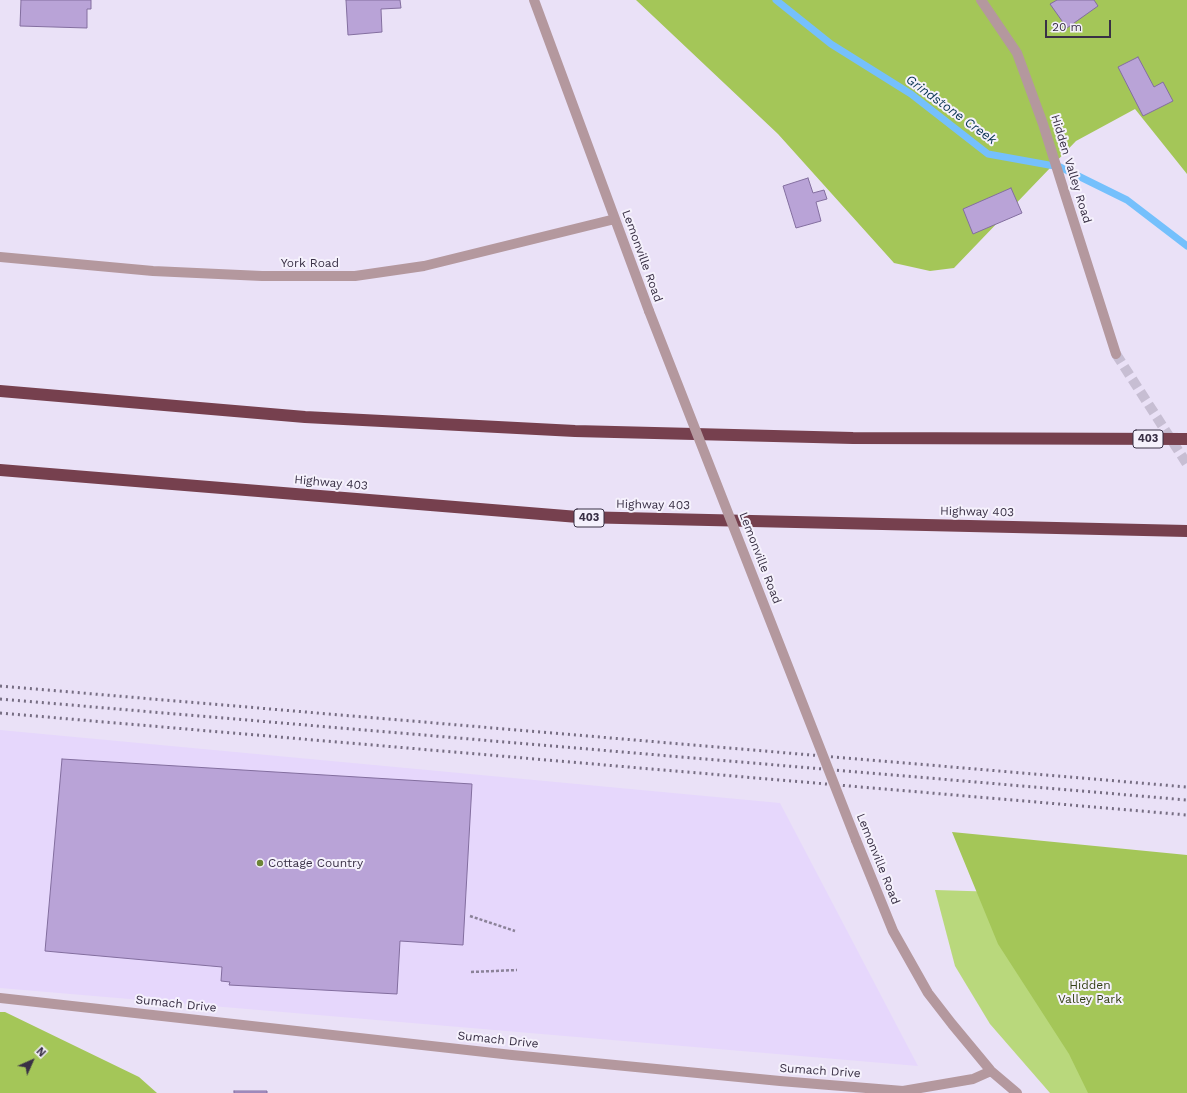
<!DOCTYPE html>
<html>
<head>
<meta charset="utf-8">
<style>
  body { margin:0 }
  #map { position:relative; width:1187px; height:1093px; overflow:hidden; background:#eae1f7; font-family:"Work Sans",sans-serif }
  canvas { display:block }
  .north { position:absolute; left:12px; top:1041px; width:40px; height:40px; -webkit-text-stroke:3px #f5f1fc; paint-order:stroke; rotate:45deg; font-size:11px; font-weight:700; line-height:16px; text-align:center; color:#393045 }
  .north::after { content:''; display:block; margin:auto; width:14px; height:18px; background:#393045; clip-path:polygon(50% 0,100% 100%,50% 72%,0 100%) }
  .scale { position:absolute; left:1045px; top:20px; width:66px; height:18px; box-sizing:border-box; border:2px solid #393045; border-top:0; padding-left:5px; font-size:12px; line-height:14px; white-space:nowrap; color:#393045; -webkit-text-stroke:3px #f5f1fc; paint-order:stroke }
</style>
</head>
<body>
<div id="map">
<canvas width="1187" height="1093"></canvas>
<div class="north">N</div>
<div class="scale">20 m</div>
</div>
<script>
const g = document.querySelector('canvas').getContext('2d');
g.lineJoin = 'round';
function fillPath(path, color) { g.fillStyle = color; g.fill(path, 'evenodd'); }
const shape = rows => new Path2D(rows.map(r => 'M' + r).join(''));
function strokePath(path, color, width, dash) { g.strokeStyle = color; g.lineWidth = width; g.lineCap = dash ? 'butt' : 'round'; g.setLineDash(dash || []); g.stroke(path); }
function label(font, color, halo, rows, align = 'center') {
  g.font = font + ' "Work Sans",sans-serif'; g.lineWidth = 4; g.setLineDash([]); g.textBaseline = 'middle'; g.strokeStyle = halo; g.fillStyle = color; for (const [text, x, y, turn = 0] of rows) {
    g.save(); g.translate(x, y); g.rotate((+turn || 0) * Math.PI / 180); g.textAlign = isNaN(turn) ? turn : align; if (halo) g.strokeText(text, 0, 0); g.fillText(text, 0, 0); g.restore();
  }
}
const built = shape([
  [0,730,780,803,918,1066,0,988]
]);
const green = shape([
  [935,890,1064,894,1187,1093,1050,1093,990,1024,955,966]
]);
const forest = shape([
  [636,0,1187,0,1187,174,1135,109,1076,141,954,268,930,271,894,263,778,134],
  [952,832,1187,855,1187,1093,1088,1093,1069,1054,998,944],
  [0,1012,5,1012,139,1077,157,1093,0,1093]
]);
const stream = shape([
  [776,0,831,44,911,94,988,154,1060,167,1127,200,1187,246]
]);
const building = shape([
  [21,0,91,0,91,9,87,9,87,28,20,26,21,0],
  [346,0,400,0,401,8,381,9,382,32,348,35,346,0],
  [1057,0,1094,0,1098,6,1067,28,1050,4,1057,0],
  [1138,57,1154,87,1163,82,1173,101,1143,116,1118,67,1138,57],
  [808,178,813,193,824,190,827,199,816,202,821,221,796,228,783,186,808,178],
  [1011,188,1022,213,973,234,963,209,1011,188],
  [62,759,472,784,463,945,400,941,397,994,229,985,230,982,221,981,222,967,45,951,62,759],
  [234,1091,267,1091,267,1093,234,1093,234,1091]
]);
const minorTunnel = shape([
  [1116,354,1187,464]
]);
const path = shape([
  [470,916,515,931],
  [471,972,517,970]
]);
const minor = shape([
  [534,0,649,311],
  [981,0,1017,53,1043,124,1064,191,1116,354],
  [0,257,153,271,262,276,355,276,424,266,615,219],
  [856,840,893,931,928,993,952,1024,991,1071,1017,1093],
  [0,998,512,1055,780,1081,903,1091,973,1079,991,1071]
]);
const highway = shape([
  [0,391,305,417,575,431,853,438,1187,439],
  [0,470,578,517,1187,531]
]);
const rail = shape([
  [0,686,1187,787],
  [0,699,1187,800],
  [0,713,1187,815]
]);
const minorBridge = shape([
  [649,311,856,840]
]);
const markers = [
  [260,863,4,"#6c8436"]
];
const shields = [
  [1148,439,30],
  [589,518,30]
];
const shieldNames = [
  ["403",1148,439],
  ["403",589,518]
];
const streetNames = [
  ["Hidden Valley Road",1071,169,73],
  ["Lemonville Road",642,256,70],
  ["York Road",310,263],
  ["Highway 403",331,483,5],
  ["Highway 403",653,505,1],
  ["Highway 403",977,512,1],
  ["Lemonville Road",760,558,69],
  ["Lemonville Road",878,859,68],
  ["Sumach Drive",176,1004,6],
  ["Sumach Drive",498,1040,6],
  ["Sumach Drive",820,1071,4]
];
const poiNames = [
  ["Cottage Country",268,863]
];
const parkNames = [
  ["Hidden",1090,985],
  ["Valley Park",1090,999]
];
const waterNames = [
  ["Grindstone Creek",951,110,36]
];
fillPath(built, '#e6d7fc');
fillPath(green, '#b9d87c');
fillPath(forest, '#a4c658');
strokePath(stream, '#75c0fc', 7);
fillPath(building, '#b9a3d7');
strokePath(building, '#836e9f', 1);
strokePath(minorTunnel, '#c7bed3', 10, [10, 5]);
strokePath(path, '#8b8298', 2.5, [3, 2]);
strokePath(minor, '#b4989e', 10);
strokePath(highway, '#76404e', 12);
strokePath(rail, '#766d82', 3, [2, 4]);
strokePath(minorBridge, '#b4989e', 10);
for (const [x, y, r, color] of markers) { const dot = new Path2D(); dot.arc(x, y, r, 0, 2 * Math.PI); g.fillStyle = color; g.fill(dot); strokePath(dot, '#f5f1fc', 1.5); }
for (const [x, y, w] of shields) { const box = new Path2D(); box.roundRect(x - w / 2, y - 9, w, 18, 3); g.fillStyle = '#f5f1fc'; g.fill(box); strokePath(box, '#393045', 1); }
label('bold 11px', '#393045', null, shieldNames);
label('12px', '#393045', '#f5f1fc', streetNames);
label('12px', '#393045', '#f5f1fc', poiNames, 'left');
label('12px', '#344115', '#f5f1fc', parkNames);
label('italic 13px', '#073350', '#f5f1fc', waterNames);
</script>
</body>
</html>
